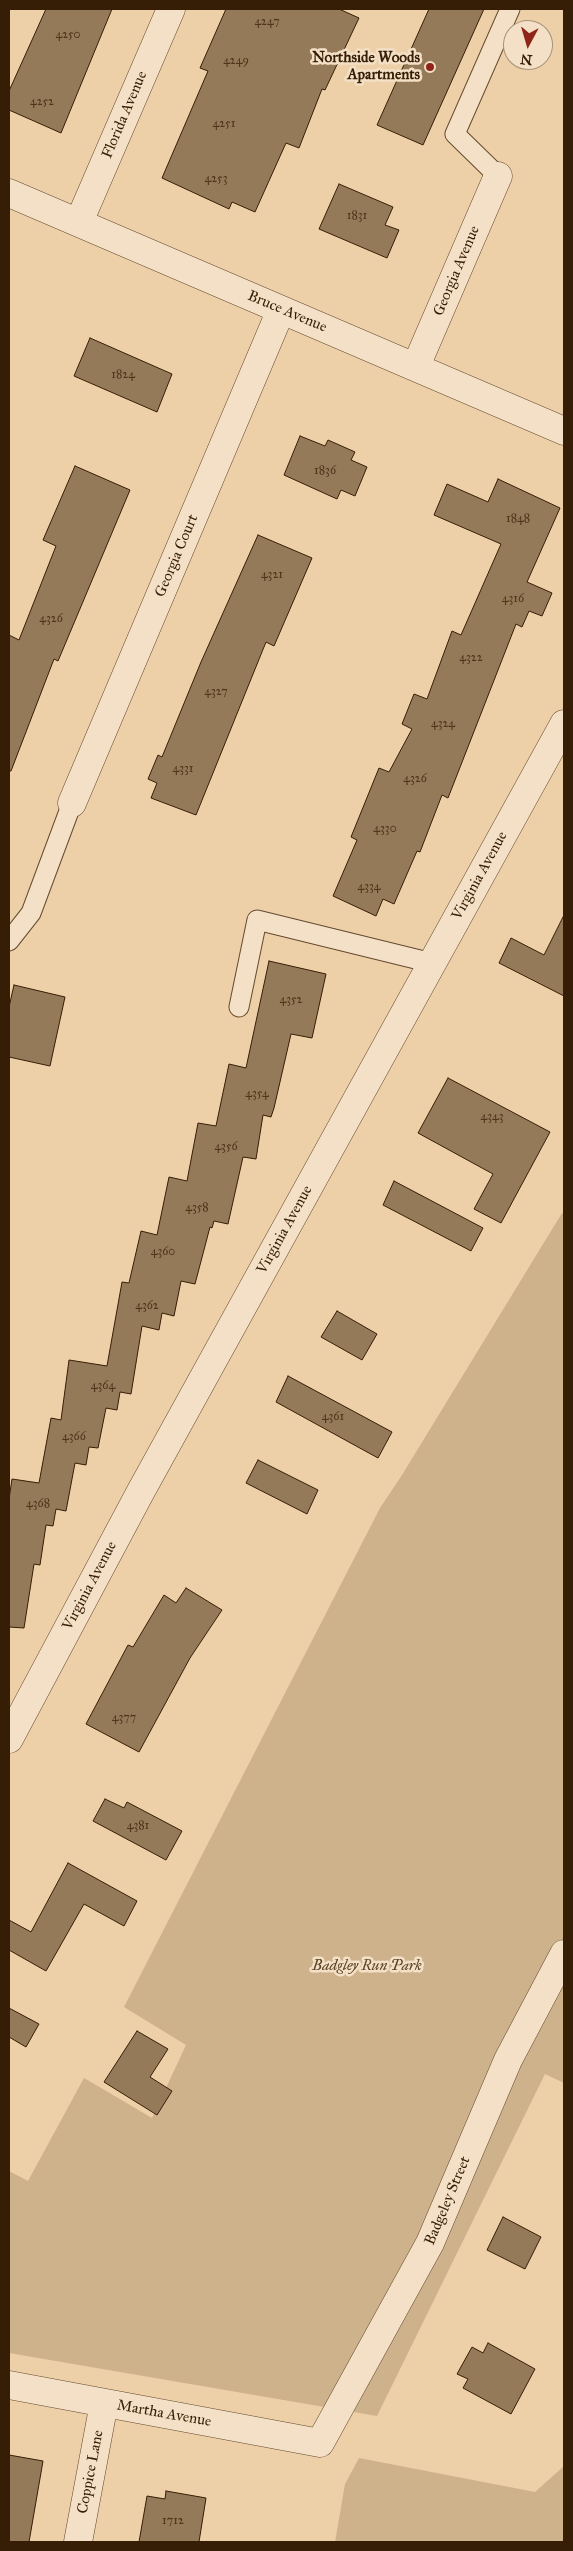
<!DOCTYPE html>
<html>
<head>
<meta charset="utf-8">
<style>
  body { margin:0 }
  #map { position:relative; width:573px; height:2551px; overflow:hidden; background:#edd0a8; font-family:"IM FELL Great Primer",serif }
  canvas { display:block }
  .frame { position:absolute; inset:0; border:10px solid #361d05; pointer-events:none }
  .north { position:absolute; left:503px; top:20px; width:50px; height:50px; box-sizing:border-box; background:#f3e0c6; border:1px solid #a79279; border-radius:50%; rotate:186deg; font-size:14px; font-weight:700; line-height:20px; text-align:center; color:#361d05 }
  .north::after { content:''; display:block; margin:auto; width:18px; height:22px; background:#8f2418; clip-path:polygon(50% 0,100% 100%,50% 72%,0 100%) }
</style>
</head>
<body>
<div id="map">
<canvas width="573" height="2551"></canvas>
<div class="frame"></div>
<div class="north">N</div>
</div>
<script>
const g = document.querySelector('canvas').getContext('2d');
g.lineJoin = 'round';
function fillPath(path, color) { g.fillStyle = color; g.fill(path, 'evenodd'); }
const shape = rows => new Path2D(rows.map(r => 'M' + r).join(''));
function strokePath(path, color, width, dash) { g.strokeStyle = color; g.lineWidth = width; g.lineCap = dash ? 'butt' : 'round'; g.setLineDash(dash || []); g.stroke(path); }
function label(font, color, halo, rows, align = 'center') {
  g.font = font + ' "IM FELL Great Primer",serif'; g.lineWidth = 5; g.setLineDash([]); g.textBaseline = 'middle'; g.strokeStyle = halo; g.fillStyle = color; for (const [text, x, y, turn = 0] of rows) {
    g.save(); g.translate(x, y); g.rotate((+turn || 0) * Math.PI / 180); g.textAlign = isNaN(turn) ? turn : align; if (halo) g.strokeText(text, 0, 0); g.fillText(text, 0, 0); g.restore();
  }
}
const green = shape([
  [562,1213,564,1214,564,2083,545,2074,377,2416,9,2353,9,2171,28,2181,84,2078,152,2118,186,2045,124,2007,380,1508,402,1475],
  [359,2458,535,2492,564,2466,564,2542,335,2542,345,2484]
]);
const building = shape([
  [46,9,112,9,61,133,9,110,9,91,46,9],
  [226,9,339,9,359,18,325,90,322,89,299,148,286,143,255,212,232,202,229,209,162,178,208,71,200,68,226,9],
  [429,9,484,9,423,145,377,125,429,9],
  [339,184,393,207,385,225,399,230,387,258,319,229,339,184],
  [90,338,172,374,157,412,74,376,90,338],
  [300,436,325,446,328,440,355,452,351,460,367,467,355,496,341,490,337,499,284,475,300,436],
  [75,466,130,490,58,661,54,659,11,771,9,771,9,635,19,640,56,546,43,540,75,466],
  [498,479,560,508,527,582,552,593,542,616,529,611,522,627,516,624,448,798,442,795,420,852,417,851,394,904,383,899,376,916,333,896,357,840,351,837,379,768,389,772,412,729,402,724,414,694,427,699,452,631,461,635,501,544,434,515,447,484,488,502,498,479],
  [258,535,312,558,274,646,266,642,196,815,151,798,157,783,148,779,158,755,162,757,201,662,258,535],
  [564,915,564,996,499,963,511,938,544,955,564,915],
  [269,961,326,974,312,1038,291,1034,274,1108,271,1117,263,1115,256,1159,243,1157,228,1224,214,1221,212,1228,210,1227,195,1284,181,1281,174,1316,162,1313,159,1330,142,1326,131,1394,120,1392,117,1410,106,1408,98,1448,89,1447,86,1465,75,1463,66,1511,56,1509,53,1526,46,1525,40,1565,34,1564,24,1628,9,1627,9,1499,12,1479,39,1483,51,1418,61,1420,69,1360,107,1366,122,1282,129,1283,141,1231,157,1235,169,1177,187,1181,198,1123,216,1126,229,1064,246,1068,269,961],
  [14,985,65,997,50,1066,9,1057,9,1007,14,985],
  [448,1078,550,1132,501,1223,474,1209,493,1174,418,1133,448,1078],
  [394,1181,483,1228,471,1251,383,1205,394,1181],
  [337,1311,377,1334,362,1360,321,1337,337,1311],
  [288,1376,392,1432,378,1458,276,1402,288,1376],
  [258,1460,318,1490,307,1514,246,1483,258,1460],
  [186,1588,222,1610,190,1658,139,1752,86,1724,128,1645,133,1647,164,1595,176,1603,186,1588],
  [105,1799,124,1808,127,1802,182,1831,166,1860,93,1821,105,1799],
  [68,1863,137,1901,124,1926,84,1904,46,1971,9,1950,9,1920,31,1932,68,1863],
  [9,2008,39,2024,26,2047,9,2037,9,2008],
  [137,2031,168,2049,150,2077,172,2091,157,2115,104,2082,137,2031],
  [503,2217,541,2237,525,2269,487,2250,503,2217],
  [488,2343,535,2369,511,2414,463,2388,468,2379,457,2374,472,2347,483,2353,488,2343],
  [9,2455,43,2461,29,2542,9,2542,9,2455],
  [166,2491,206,2498,199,2542,139,2542,147,2496,165,2499,166,2491]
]);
const service = shape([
  [498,176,455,134,510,9],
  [9,941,31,913,72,803],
  [239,1007,257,920,432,963]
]);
const minor = shape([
  [9,193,564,431],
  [79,222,171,9],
  [416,366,498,176],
  [72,803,281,310],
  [9,2385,320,2443,430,2243,508,2060,564,1954],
  [78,2542,104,2403]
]);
const tertiary = shape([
  [9,1739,141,1491,564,724]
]);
const markers = [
  [430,67,5,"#8f2418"]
];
const numberNames = [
  ["4247",267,22],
  ["4250",68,35],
  ["4249",236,61],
  ["4252",42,102],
  ["4251",224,124],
  ["4253",216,179],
  ["1831",357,216],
  ["1824",123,375],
  ["1836",325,471],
  ["1848",518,519],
  ["4321",272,575],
  ["4316",513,599],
  ["4326",51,619],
  ["4322",471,658],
  ["4327",216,692],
  ["4324",443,724],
  ["4331",183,769],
  ["4326",415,779],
  ["4330",385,829],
  ["4334",369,887],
  ["4352",291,1000],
  ["4354",257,1094],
  ["4343",492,1117],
  ["4356",226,1147],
  ["4358",197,1208],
  ["4360",163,1252],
  ["4362",147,1306],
  ["4364",103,1386],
  ["4361",333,1417],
  ["4366",74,1437],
  ["4368",38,1504],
  ["4377",124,1718],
  ["4381",138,1826],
  ["1712",173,2521]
];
const poiNames = [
  ["Northside Woods",420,58],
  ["Apartments",420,75]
];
const streetNames = [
  ["Florida Avenue",125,115,-67],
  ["Georgia Avenue",457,271,-67],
  ["Bruce Avenue",287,312,23],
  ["Georgia Court",177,556,-67],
  ["Virginia Avenue",480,876,-61],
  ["Virginia Avenue",285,1230,-61],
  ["Virginia Avenue",90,1586,-62],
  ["Badgeley Street",448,2201,-67],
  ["Martha Avenue",164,2414,10],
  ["Coppice Lane",91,2472,-79]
];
const parkNames = [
  ["Badgley Run Park",367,1966]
];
fillPath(green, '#ceb28c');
fillPath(building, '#957a5a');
strokePath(building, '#361d05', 1);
strokePath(service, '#644a2e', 21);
strokePath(minor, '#644a2e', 29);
strokePath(tertiary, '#644a2e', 29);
strokePath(service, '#f3e0c6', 19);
strokePath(minor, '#f3e0c6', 28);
strokePath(tertiary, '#f3e0c6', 28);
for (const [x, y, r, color] of markers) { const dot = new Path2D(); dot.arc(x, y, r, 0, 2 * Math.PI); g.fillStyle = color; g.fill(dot); strokePath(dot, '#f3e0c6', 2); }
label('12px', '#4e341a', null, numberNames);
label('bold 15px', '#361d05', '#f3e0c6', poiNames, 'right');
label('15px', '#361d05', '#f3e0c6', streetNames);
label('italic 15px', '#5c4227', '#f3e0c6', parkNames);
</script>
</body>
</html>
